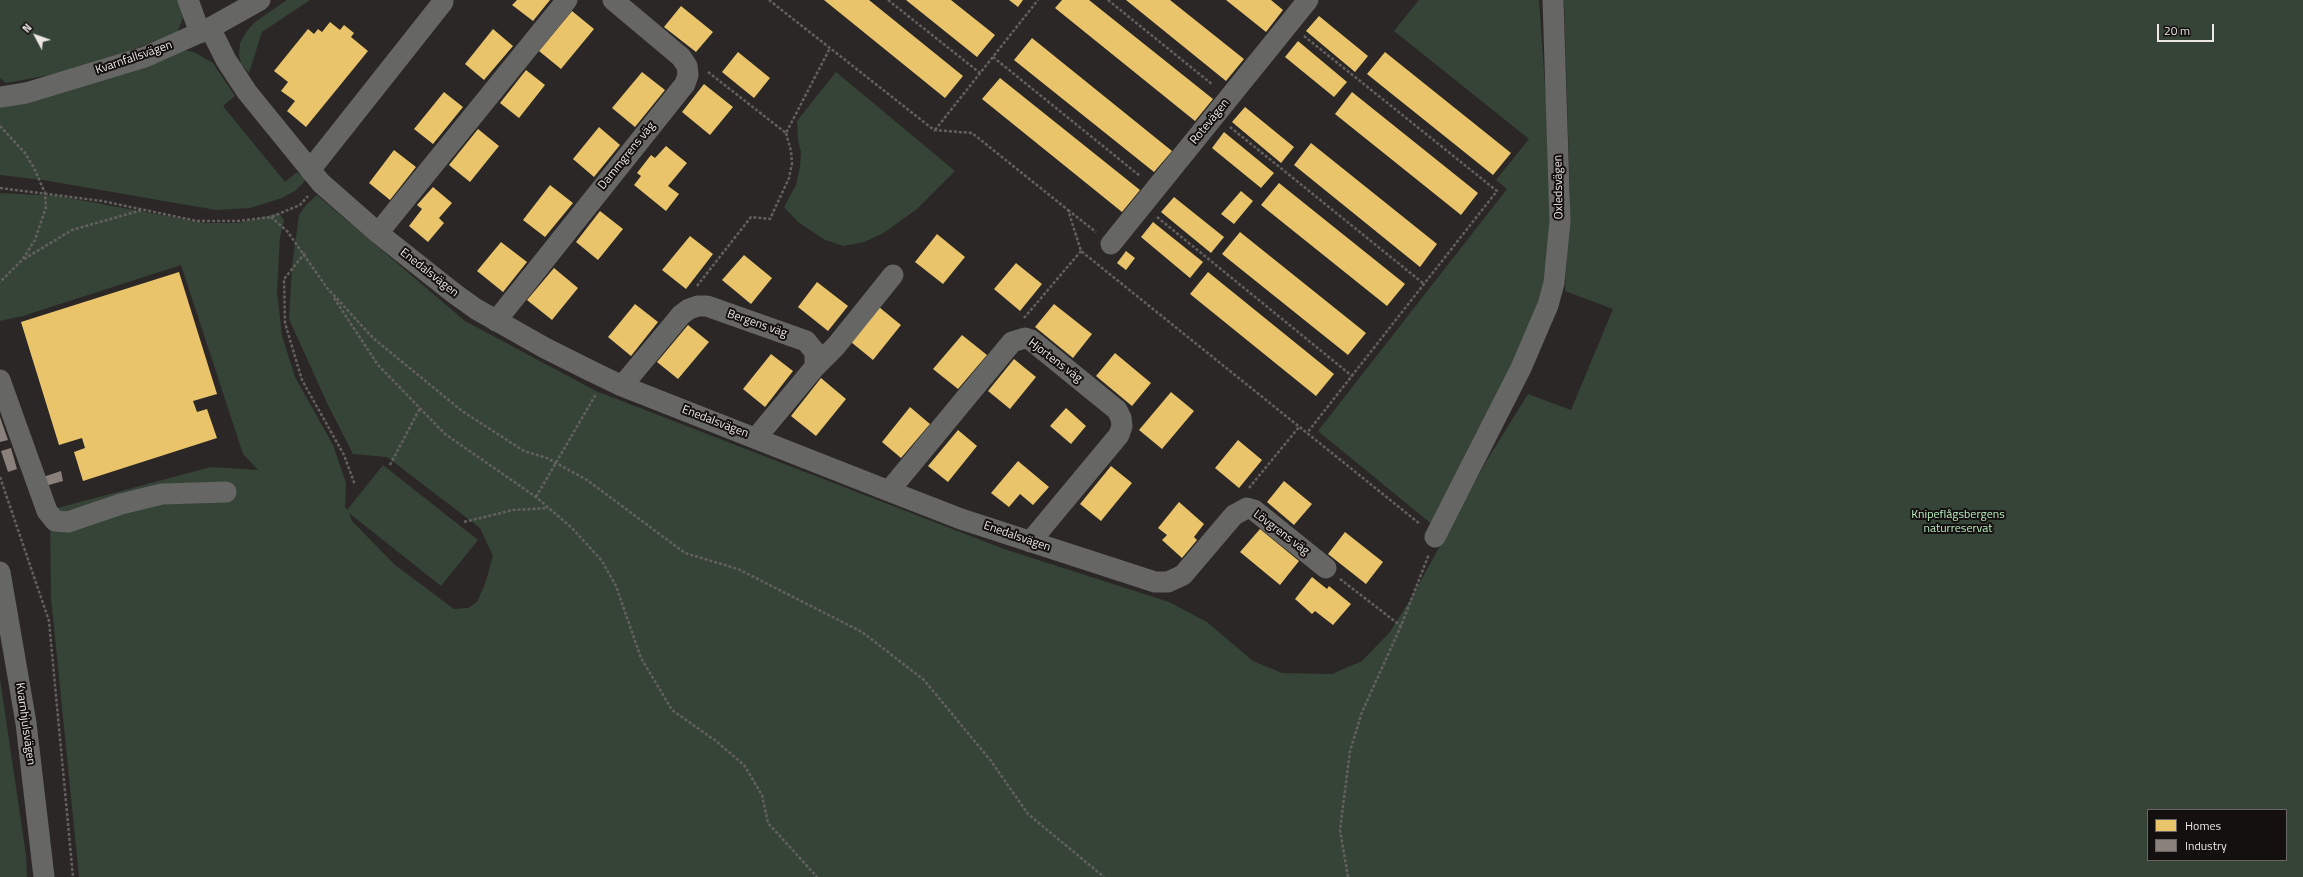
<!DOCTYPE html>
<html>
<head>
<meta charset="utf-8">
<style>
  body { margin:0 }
  #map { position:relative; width:2303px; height:877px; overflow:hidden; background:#2b2726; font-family:"Titillium Web",sans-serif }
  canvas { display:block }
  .legend { position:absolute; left:2147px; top:809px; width:140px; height:52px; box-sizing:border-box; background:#13100f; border:1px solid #6a6665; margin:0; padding:5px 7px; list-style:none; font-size:12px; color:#ece7e5 }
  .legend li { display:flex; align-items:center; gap:8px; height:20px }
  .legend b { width:20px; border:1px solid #6a6665 }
  .north { position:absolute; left:16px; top:16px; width:40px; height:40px; -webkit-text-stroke:3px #13100f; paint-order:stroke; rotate:311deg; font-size:11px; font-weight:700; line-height:16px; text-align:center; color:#ece7e5 }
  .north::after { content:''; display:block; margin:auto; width:14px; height:18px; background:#ece7e5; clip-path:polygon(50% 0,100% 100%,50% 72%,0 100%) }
  .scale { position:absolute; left:2157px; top:24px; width:57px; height:18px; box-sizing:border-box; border:2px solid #ece7e5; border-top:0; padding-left:5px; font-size:12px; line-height:14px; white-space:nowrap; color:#ece7e5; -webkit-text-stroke:3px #13100f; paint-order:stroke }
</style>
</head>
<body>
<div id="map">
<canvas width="2303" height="877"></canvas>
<ul class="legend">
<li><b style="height:11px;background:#e9c46a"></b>Homes</li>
<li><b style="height:11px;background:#8a817c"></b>Industry</li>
</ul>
<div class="north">N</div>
<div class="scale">20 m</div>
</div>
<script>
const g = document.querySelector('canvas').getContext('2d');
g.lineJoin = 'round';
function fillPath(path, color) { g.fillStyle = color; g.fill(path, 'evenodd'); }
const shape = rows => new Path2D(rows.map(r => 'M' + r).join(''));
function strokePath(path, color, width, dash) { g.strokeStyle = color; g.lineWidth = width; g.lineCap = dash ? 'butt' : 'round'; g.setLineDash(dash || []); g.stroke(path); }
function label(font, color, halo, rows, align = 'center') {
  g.font = font + ' "Titillium Web",sans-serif'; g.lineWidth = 4; g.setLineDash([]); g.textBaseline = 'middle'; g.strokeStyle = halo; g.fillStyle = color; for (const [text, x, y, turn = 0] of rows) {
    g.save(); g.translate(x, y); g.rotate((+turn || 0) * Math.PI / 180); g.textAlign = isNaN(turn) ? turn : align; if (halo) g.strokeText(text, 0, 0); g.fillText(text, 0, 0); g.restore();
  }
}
const green = shape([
  [0,0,178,0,183,18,177,33,121,54,65,72,6,83,0,78],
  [287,0,310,0,262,32,249,73,241,64,239,55,240,43,247,31,255,22],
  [1419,0,1539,0,1550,158,1550,262,1539,299,1507,383,1434,526,1318,431,1507,189,1496,180,1529,139,1394,31],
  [1564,0,2303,0,2303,877,79,877,51,598,50,510,211,467,258,470,243,454,181,265,23,316,0,321,0,193,58,196,205,223,239,223,279,213,284,220,280,237,277,291,282,336,295,377,333,445,346,483,345,506,347,510,383,465,478,540,441,586,349,513,352,521,395,565,454,609,468,608,477,602,485,584,493,556,480,528,387,457,353,454,328,405,289,319,292,266,299,215,306,205,317,195,465,321,596,391,1004,549,1169,602,1207,622,1253,661,1282,673,1332,674,1362,661,1390,632,1413,595,1487,460,1528,394,1571,410,1613,309,1565,291,1570,195],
  [2148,810,2286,810,2286,860,2148,860],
  [182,50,194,52,213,63,235,96,223,106,285,182,297,172,306,180,295,191,282,198,250,208,216,210,43,180,0,175,0,101],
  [836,72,955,171,917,209,882,234,864,242,844,246,825,240,798,222,784,207,796,185,800,167,801,152,798,140,797,121],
  [0,679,26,855,27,877,0,877]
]);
const homes = shape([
  [517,0,550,0,533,21,512,5],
  [824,0,869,0,963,76,945,98],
  [906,0,951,0,995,35,977,57],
  [1009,0,1023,0,1018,7],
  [1062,0,1089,0,1213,99,1195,121,1055,8],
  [1126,0,1170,0,1244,59,1226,81],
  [1226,0,1271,0,1283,10,1266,32],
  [681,6,713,32,696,52,664,27],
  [572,11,594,29,561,69,539,51],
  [1319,16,1368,56,1355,72,1306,31],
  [330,22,340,30,344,25,354,33,351,37,368,51,306,127,287,111,295,101,281,91,288,82,274,71,308,29,314,34,318,29,322,32],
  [493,29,513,46,484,80,465,64],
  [1032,38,1172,151,1154,172,1014,60],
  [1298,41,1347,82,1334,97,1285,57],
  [738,52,770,78,754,98,722,72],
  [1385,52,1511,153,1493,175,1367,74],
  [526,70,545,85,519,118,500,103],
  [642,72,665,90,635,127,612,108],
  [1000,78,1140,190,1122,212,982,99],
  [704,84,733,107,710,135,682,112],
  [444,92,463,107,433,144,414,129],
  [1352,92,1478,193,1461,215,1335,114],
  [1245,107,1294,147,1281,163,1232,122],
  [599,127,620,145,594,177,573,159],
  [478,129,499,146,470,182,449,165],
  [1224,132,1274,173,1261,188,1212,148],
  [1311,143,1437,244,1420,267,1294,165],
  [666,146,687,163,668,186,679,194,666,211,634,185,641,176,637,173,651,155,655,158],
  [394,150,416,167,390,200,369,183],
  [1279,183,1405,284,1387,306,1261,205],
  [550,185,573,203,545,237,523,220],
  [433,187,452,203,439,218,444,223,428,242,409,226,422,209,417,205],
  [1241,191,1253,201,1234,224,1221,214],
  [1174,197,1224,237,1211,253,1161,212],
  [600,211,623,229,598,260,576,242],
  [1153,222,1203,262,1190,278,1141,237],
  [1240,232,1366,333,1348,355,1222,254],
  [937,234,965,257,943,284,915,262],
  [690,236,713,254,686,289,662,270],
  [501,242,527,262,503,292,477,271],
  [1126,251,1135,258,1126,270,1117,263],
  [744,255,772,278,751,304,722,280],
  [1016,263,1042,284,1020,311,994,289],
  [554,268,578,288,552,320,527,300],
  [179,272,217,394,193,401,197,412,207,409,217,438,83,481,74,452,85,448,82,438,59,445,21,322],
  [1208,272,1334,374,1316,396,1190,294],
  [817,282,848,306,828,331,798,307],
  [635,304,658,322,631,356,608,337],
  [1054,304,1092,334,1073,358,1035,327],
  [879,307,901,325,873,360,851,342],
  [688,325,709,342,678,379,657,362],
  [962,335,987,355,958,389,933,369],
  [1115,353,1151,383,1132,406,1096,376],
  [771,354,793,371,765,407,743,389],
  [1014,359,1036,377,1010,409,988,391],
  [821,378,846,399,816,436,791,416],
  [1171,392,1194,411,1162,449,1139,430],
  [910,407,930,424,901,458,882,442],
  [1066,408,1086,426,1071,444,1050,426],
  [958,430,977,446,948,482,928,466],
  [1238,440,1262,460,1239,488,1215,468],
  [1018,461,1049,487,1033,505,1020,494,1009,507,991,493],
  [1111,466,1132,483,1101,521,1080,504],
  [1284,481,1312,504,1294,525,1267,502],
  [1179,502,1204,524,1194,537,1197,540,1182,558,1162,540,1167,535,1158,528],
  [1260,529,1299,561,1280,585,1240,552],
  [1345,532,1383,562,1366,584,1328,554],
  [1312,577,1327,589,1329,586,1351,604,1333,625,1315,611,1312,614,1295,599]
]);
const industry = shape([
  [0,417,8,440,0,442],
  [11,448,17,469,8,472,1,451],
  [61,471,63,481,42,487,40,478]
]);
const path = shape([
  [769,0,934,130,972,133,1068,210,1081,251,1420,524],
  [888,0,980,73],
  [1108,0,1213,85],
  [1304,36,1497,191,1307,433],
  [993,57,1140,176],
  [708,72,786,133,830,48],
  [0,126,25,153,34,168,45,193,46,207,35,240,22,260,0,282],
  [1230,127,1424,284],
  [935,130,1038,0],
  [0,188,102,201,197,221,238,221,271,217,300,205,308,196],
  [1068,210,1096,232],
  [271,217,287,231,330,292],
  [1157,217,1352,376],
  [305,253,284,279,285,323,302,380,344,455,355,485],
  [24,259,72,230,142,210],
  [697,286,751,217,770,219,789,178,792,163,791,151,786,133],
  [330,291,373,338,462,411,524,451,547,458,587,480,685,553,738,569,862,632,924,680,991,761,1028,814,1104,877],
  [334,298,378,365,445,434,536,497,572,528,602,561,616,586,641,658,672,710,716,741,744,765,762,795,768,823,817,877],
  [1024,318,1081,251],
  [390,465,420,408],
  [0,477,49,621,73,877],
  [1249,488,1299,427],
  [536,497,596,394],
  [464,522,513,510,548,508],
  [1340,579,1401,626],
  [1348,877,1340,830,1350,751,1362,712,1401,626,1429,554]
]);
const minor = shape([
  [188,0,200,33],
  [210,28,226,60,247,92,321,183,378,233,455,294,476,309,545,348,589,370,622,386,889,491,961,519,1155,582,1168,582,1183,575,1234,515,1247,508,1254,510,1326,568],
  [0,97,26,93,145,57,210,28,260,0],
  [310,170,443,2],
  [378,233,567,0],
  [1111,244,1308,0],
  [496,321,685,84,688,75,687,66,681,57,613,0],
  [815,367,836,346,893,275],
  [0,380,47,511,55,521,68,522,121,504,162,494,226,492],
  [622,386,681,315,689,309,698,306,707,306,806,341,815,352,815,367,756,438],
  [889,491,1012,342,1025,338,1031,340,1117,410,1121,418,1122,426,1119,435,1030,542],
  [1435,537,1521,368,1548,305,1554,283,1560,221,1553,0],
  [0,572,26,723,44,877]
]);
const streetNames = [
  ["Kvarnfallsvägen",134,58,-19],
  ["Rotevägen",1210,122,-51],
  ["Dammgrens väg",627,156,-51],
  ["Oxledsvägen",1559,187,-91],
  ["Enedalsvägen",429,273,38],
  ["Bergens väg",757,324,19],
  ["Hjortens väg",1055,361,37],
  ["Enedalsvägen",715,422,21],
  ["Lövgrens väg",1281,533,37],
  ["Enedalsvägen",1017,537,19],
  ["Kvarnhjulsvägen",25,724,82]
];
const parkNames = [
  ["Knipeflågsbergens",1958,515],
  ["naturreservat",1958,529]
];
fillPath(green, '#354436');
fillPath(homes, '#e9c46a');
fillPath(industry, '#8a817c');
strokePath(path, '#636160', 2.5, [3, 2]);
strokePath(minor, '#666665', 21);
label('12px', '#ece7e5', '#13100f', streetNames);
label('12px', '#b9ecbe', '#13100f', parkNames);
</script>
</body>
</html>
